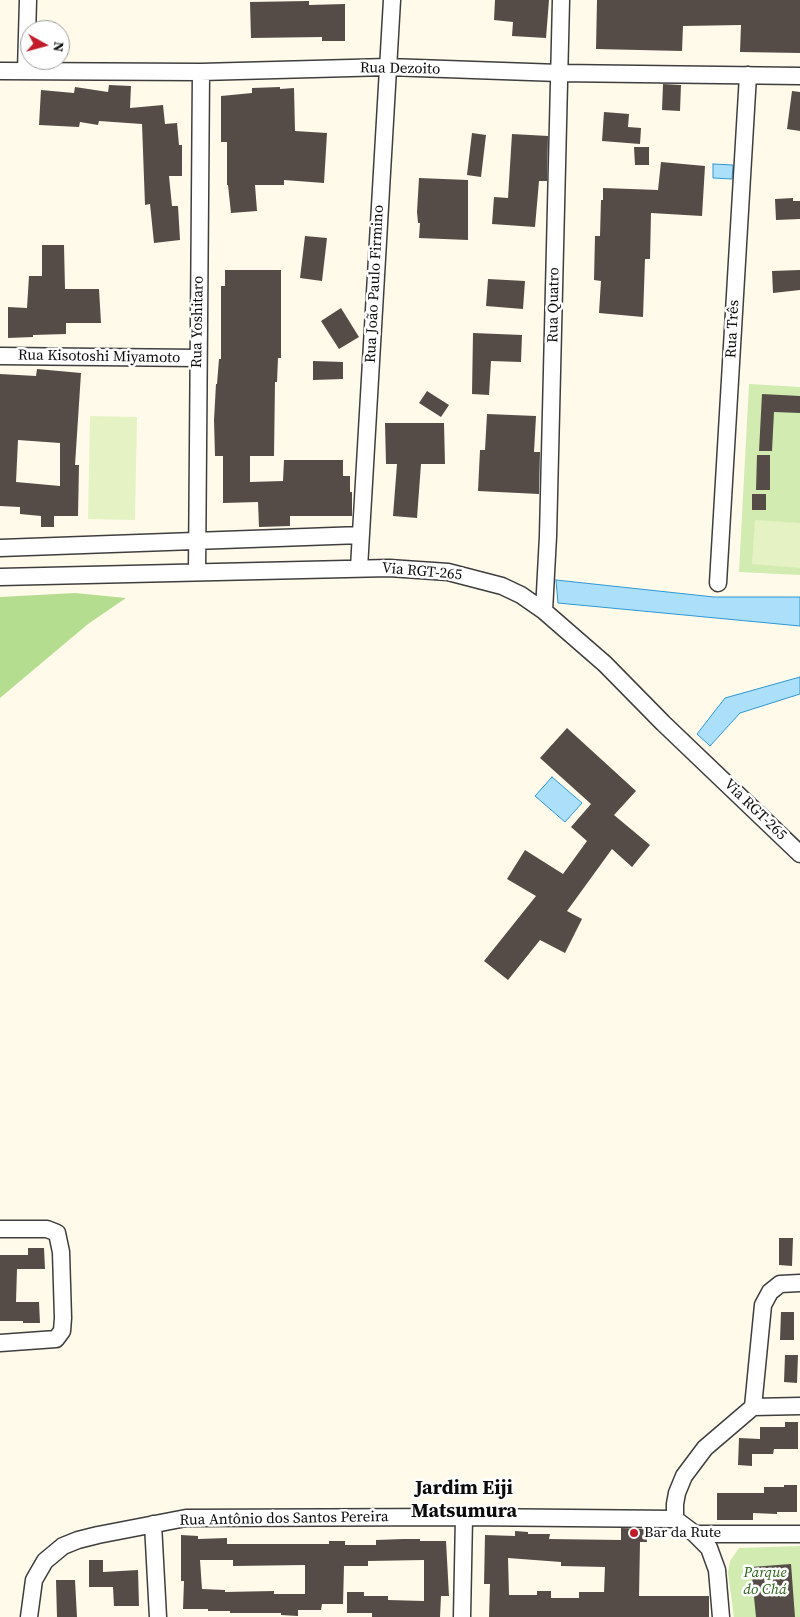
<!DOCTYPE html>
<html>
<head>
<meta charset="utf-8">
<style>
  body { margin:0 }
  #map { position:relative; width:800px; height:1617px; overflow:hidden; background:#fffaea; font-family:"Source Serif 4",serif }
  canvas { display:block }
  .north { position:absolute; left:20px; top:20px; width:50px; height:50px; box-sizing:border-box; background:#fff; border:1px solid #9d9d9d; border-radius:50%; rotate:97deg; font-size:14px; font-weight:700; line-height:20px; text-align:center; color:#0b0b0b }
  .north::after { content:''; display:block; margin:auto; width:18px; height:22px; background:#c21c2a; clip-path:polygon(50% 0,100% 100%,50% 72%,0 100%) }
</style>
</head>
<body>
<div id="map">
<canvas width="800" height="1617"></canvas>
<div class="north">N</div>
</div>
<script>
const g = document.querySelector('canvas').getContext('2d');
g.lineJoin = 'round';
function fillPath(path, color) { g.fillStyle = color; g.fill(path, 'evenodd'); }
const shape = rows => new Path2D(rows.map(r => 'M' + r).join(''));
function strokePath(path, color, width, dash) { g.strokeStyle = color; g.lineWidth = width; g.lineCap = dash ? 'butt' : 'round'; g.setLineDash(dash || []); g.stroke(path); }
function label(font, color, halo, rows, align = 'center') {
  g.font = font + ' "Source Serif 4",serif'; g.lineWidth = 5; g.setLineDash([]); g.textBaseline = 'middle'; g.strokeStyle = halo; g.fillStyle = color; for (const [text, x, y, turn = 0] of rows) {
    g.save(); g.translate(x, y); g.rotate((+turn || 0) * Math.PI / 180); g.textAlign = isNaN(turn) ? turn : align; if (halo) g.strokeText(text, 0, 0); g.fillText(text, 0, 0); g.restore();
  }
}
const green = shape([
  [749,384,800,387,800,575,739,572],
  [800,1546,800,1617,734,1617,728,1573,730,1561,739,1548]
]);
const forest = shape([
  [75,593,126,598,88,624,0,698,0,597]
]);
const pitch = shape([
  [90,416,137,417,135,520,88,519],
  [755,520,800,523,800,568,752,564]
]);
const water = shape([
  [713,164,733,165,732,179,713,178,713,164],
  [556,580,714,597,800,597,800,626,558,603,556,580],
  [800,677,800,694,740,713,710,746,697,734,725,698,800,677],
  [552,777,582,803,565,822,535,796,552,777]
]);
const building = shape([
  [495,0,549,0,546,38,512,36,513,22,494,20],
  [597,0,800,0,800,53,740,52,741,25,683,26,682,51,596,49],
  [309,1,309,5,345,4,345,41,322,41,322,37,251,38,250,2],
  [663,84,681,85,680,111,662,110],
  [109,85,131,86,130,108,163,105,165,124,177,123,179,145,182,145,182,176,169,176,172,206,178,206,180,240,154,243,150,204,145,205,142,124,99,121,98,125,80,122,79,127,39,125,41,90,74,93,75,87,108,92],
  [280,87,280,89,294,88,295,131,327,133,324,183,284,180,284,185,255,185,257,211,231,213,228,185,227,185,227,142,221,142,221,96,252,93,252,88],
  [792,91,800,92,800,131,787,129],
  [604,112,629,114,628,127,641,128,640,144,602,141],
  [472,133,486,135,481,177,467,175],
  [512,134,548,136,547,181,539,181,535,227,492,224,494,197,508,198],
  [634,147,649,147,649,165,635,165],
  [661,162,705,166,702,216,651,213,650,259,645,259,643,317,599,313,601,281,594,280,595,236,600,236,601,200,603,200,603,188,658,190],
  [419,178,468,180,468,240,419,238,420,223,418,223,417,212],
  [793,198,793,201,800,201,800,219,776,220,775,199],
  [305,236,327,238,322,281,300,278],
  [42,245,64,245,65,289,99,289,101,323,66,323,66,334,33,335,33,337,8,338,8,307,27,308,29,276,42,276],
  [225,270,281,270,281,358,278,358,277,382,275,382,274,456,250,456,250,482,283,481,284,460,343,460,343,476,350,476,350,492,352,492,352,516,290,516,290,526,259,527,258,502,223,503,223,456,215,456,214,420,216,384,217,384,219,359,221,359,221,286,225,286],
  [800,270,800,290,773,293,772,271],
  [488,279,525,281,523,309,486,306],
  [341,308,359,337,339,349,321,321],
  [473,333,522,335,521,362,491,361,489,395,472,394],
  [313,361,343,362,343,379,313,380],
  [37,369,81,373,75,465,79,465,78,516,54,516,54,527,41,527,41,516,20,514,20,507,0,506,0,374,36,376],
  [18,440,60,443,60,486,16,482],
  [427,391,449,405,441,417,419,403],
  [762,394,800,396,800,413,774,412,772,451,759,451],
  [487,414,536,416,534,452,540,452,539,494,478,491,480,450,485,450],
  [385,423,444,423,445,464,421,464,417,518,393,516,397,464,386,464],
  [757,455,770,455,770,490,756,490],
  [752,494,766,494,766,510,752,510],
  [567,728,636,791,614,815,650,845,632,867,612,849,567,911,582,919,565,953,540,940,508,980,484,961,536,896,507,879,525,850,563,874,587,841,571,827,591,804,540,758],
  [779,1238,793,1238,792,1266,779,1265],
  [28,1248,44,1248,45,1269,17,1269,16,1302,39,1302,40,1323,23,1323,23,1321,0,1321,0,1255,28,1255],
  [781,1312,794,1312,794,1340,780,1340],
  [785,1355,798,1355,797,1383,784,1382],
  [785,1422,798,1422,798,1449,774,1449,773,1454,752,1454,752,1466,738,1465,739,1438,760,1439,760,1427,785,1427],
  [784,1485,797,1485,797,1512,777,1512,777,1514,753,1513,753,1520,717,1520,717,1493,764,1493,764,1487,784,1487],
  [621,1528,646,1529,647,1542,640,1542,639,1596,709,1596,709,1617,489,1617,490,1584,484,1584,485,1535,515,1536,515,1531,528,1532,528,1534,550,1534,549,1539,621,1540],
  [508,1558,561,1562,561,1566,605,1567,604,1592,579,1592,579,1598,551,1598,551,1591,537,1591,537,1595,509,1595],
  [181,1535,198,1536,198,1539,227,1538,227,1544,329,1544,329,1541,345,1541,345,1545,376,1545,376,1540,403,1539,420,1539,420,1541,446,1541,449,1596,441,1596,440,1617,372,1617,372,1613,347,1613,347,1592,364,1592,364,1596,388,1596,388,1600,424,1601,424,1560,368,1561,368,1566,344,1566,343,1604,322,1604,321,1610,298,1610,298,1616,281,1615,281,1613,230,1613,230,1611,208,1611,208,1609,183,1609,184,1581,181,1581],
  [200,1560,233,1560,233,1566,305,1565,305,1594,274,1594,274,1591,225,1592,225,1590,202,1589],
  [89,1560,103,1560,103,1572,138,1570,139,1606,114,1606,113,1587,89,1587],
  [791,1564,795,1617,756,1617,751,1567],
  [56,1580,75,1580,77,1617,57,1617]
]);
const street = shape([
  [0,71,201,72,388,67,559,73,800,76],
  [26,71,28,0],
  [0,356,198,358],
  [0,548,361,535],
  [359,568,392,0],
  [197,572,201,72],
  [0,577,389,568,448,572,502,586,521,595,544,611,605,664,663,723,800,854],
  [718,583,748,75],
  [544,611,548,536,561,0],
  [0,1229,47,1229,57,1233,61,1252,63,1318,62,1331,56,1339,0,1343],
  [753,1407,800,1406],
  [675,1519,675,1504,677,1493,684,1476,705,1448,753,1407,763,1305,770,1292,780,1284,800,1283],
  [675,1519,695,1534,709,1548,717,1570,721,1617],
  [153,1524,158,1617],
  [695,1534,800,1534],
  [29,1617,34,1580,45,1561,63,1546,78,1540,98,1535,186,1518,464,1517,675,1519],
  [462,1617,464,1517]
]);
const markers = [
  [634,1533,5,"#c21c2a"]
];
const streetNames = [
  ["Rua Dezoito",400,69,1],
  ["Rua João Paulo Firmino",375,284,-87],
  ["Rua Quatro",554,305,-89],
  ["Rua Yoshitaro",198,322,-89],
  ["Rua Três",733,329,-87],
  ["Rua Kisotoshi Miyamoto",99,357,1],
  ["Via RGT-265",422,572,5],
  ["Via RGT-265",755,810,44],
  ["Rua Antônio dos Santos Pereira",284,1519,-1]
];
const poiNames = [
  ["Bar da Rute",644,1533]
];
const parkNames = [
  ["Parque",765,1573],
  ["do Chá",765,1590]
];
const districtNames = [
  ["Jardim Eiji",464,1489],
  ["Matsumura",464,1512]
];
fillPath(green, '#d2ebb1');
fillPath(forest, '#b5dd90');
fillPath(pitch, '#e4f2c4');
fillPath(water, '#abdffa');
strokePath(water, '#2e98d5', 1);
fillPath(building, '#554c47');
strokePath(street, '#3e3e3e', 19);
strokePath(street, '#fff', 16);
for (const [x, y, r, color] of markers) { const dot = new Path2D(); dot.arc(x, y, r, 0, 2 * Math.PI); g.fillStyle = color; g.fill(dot); strokePath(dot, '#fff', 2); }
label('15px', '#0b0b0b', '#fff', streetNames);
label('15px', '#0b0b0b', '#fff', poiNames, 'left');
label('italic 15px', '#2c6619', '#fff', parkNames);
label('bold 20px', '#0b0b0b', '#fff', districtNames);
</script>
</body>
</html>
